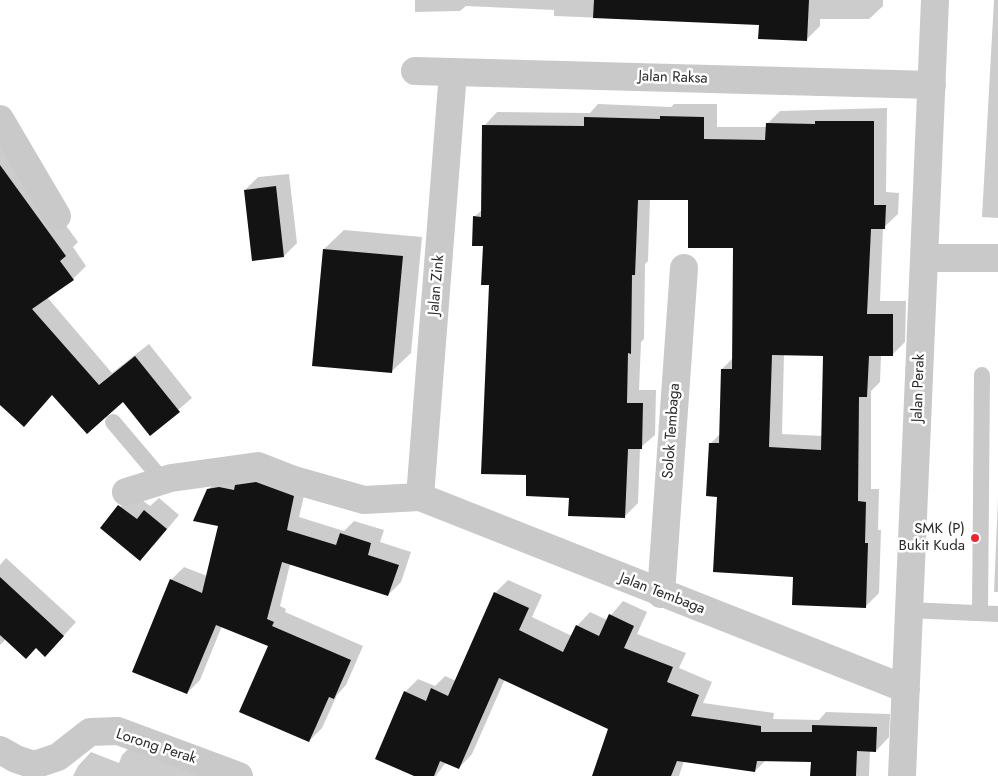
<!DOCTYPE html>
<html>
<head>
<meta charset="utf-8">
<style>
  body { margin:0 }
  canvas { display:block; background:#fff }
</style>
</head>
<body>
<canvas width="998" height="776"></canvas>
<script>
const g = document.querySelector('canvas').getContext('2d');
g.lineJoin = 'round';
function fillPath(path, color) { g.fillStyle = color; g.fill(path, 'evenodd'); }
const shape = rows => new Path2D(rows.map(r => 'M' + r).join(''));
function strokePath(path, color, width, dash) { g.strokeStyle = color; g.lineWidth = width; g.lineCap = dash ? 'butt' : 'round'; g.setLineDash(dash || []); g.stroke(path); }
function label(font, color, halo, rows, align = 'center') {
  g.font = font + ' Jost,sans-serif'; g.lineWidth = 5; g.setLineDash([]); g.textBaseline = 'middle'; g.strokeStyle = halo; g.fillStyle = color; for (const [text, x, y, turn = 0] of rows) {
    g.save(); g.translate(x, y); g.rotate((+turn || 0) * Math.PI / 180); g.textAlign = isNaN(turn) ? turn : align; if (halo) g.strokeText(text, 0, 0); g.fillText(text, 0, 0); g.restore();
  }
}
const shadow = shape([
  [415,0,883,0,883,6,869,19,820,19,820,26,806,40,760,24,554,16,554,10,466,6,460,11,415,12],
  [994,0,998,0,998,218,982,217],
  [598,104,671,107,674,104,717,104,717,127,767,127,767,124,780,111,887,108,886,192,899,193,898,214,883,228,880,301,906,301,905,342,892,355,881,355,880,382,871,391,871,489,879,489,878,530,881,530,879,593,865,607,795,576,718,496,711,443,720,434,722,369,734,357,734,246,689,199,650,199,648,261,645,264,644,339,641,342,639,390,656,390,655,435,640,448,638,503,624,517,571,496,527,474,484,245,474,217,483,209,484,126,497,112,590,113],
  [784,354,824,354,822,436,782,434],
  [0,135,78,242,73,247,86,266,73,279,47,297,112,373,149,344,192,398,150,434,123,400,53,394,0,404],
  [289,174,297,243,284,256,245,190,258,177],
  [344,230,422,237,411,353,391,372,324,249],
  [221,476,307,483,299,517,344,531,354,521,384,530,380,542,411,552,401,582,388,595,290,564,280,606,286,609,285,612,363,646,346,685,337,695,322,728,309,741,270,645,222,626,200,680,187,693,171,580,184,567,207,576,220,525,208,490],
  [133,493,150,506,159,498,179,515,153,546,101,528],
  [998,498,998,592,994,592],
  [6,558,76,622,58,642,36,647,6,639,0,645,0,565],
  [508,580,542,595,532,617,572,636,577,626,590,612,607,620,623,601,647,612,637,634,686,653,679,668,712,682,703,703,774,713,773,719,819,720,826,712,890,714,889,737,876,751,870,750,869,776,812,776,812,761,766,760,755,771,684,761,679,776,593,776,610,729,505,679,472,754,459,768,446,762,436,776,417,776,405,692,418,679,435,686,445,676,456,681,495,593],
  [135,742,236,776,73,776,78,766,91,752,119,763,122,755]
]);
const building = shape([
  [594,0,809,0,807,41,758,39,759,25,593,18],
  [660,116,704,117,704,139,765,140,766,123,815,124,815,121,874,121,874,205,886,205,885,229,871,229,867,314,893,314,893,356,869,356,867,397,859,397,858,501,866,502,865,543,868,543,866,608,792,605,793,577,713,572,717,497,706,496,709,443,719,443,721,369,732,369,733,248,688,248,688,200,638,200,635,275,632,275,631,354,628,353,627,403,643,403,642,449,628,449,625,518,568,516,569,498,526,496,526,475,481,474,489,285,481,285,483,246,472,246,473,216,481,217,482,125,584,126,584,117,660,119],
  [772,355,823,356,821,450,769,447],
  [0,165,66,256,60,261,74,280,32,309,99,385,135,356,180,412,150,436,123,402,87,434,52,395,24,427,0,405],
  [276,186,284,257,252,261,244,190],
  [323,249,403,256,392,373,312,366],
  [256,482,294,496,287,530,336,545,340,533,371,543,368,555,399,565,388,596,282,562,267,619,274,622,272,626,351,660,334,699,329,697,309,742,239,712,268,646,216,625,187,694,132,672,170,579,202,593,218,526,193,521,207,489,219,487,234,490,235,485],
  [118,505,137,519,144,510,167,529,140,561,100,528],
  [0,577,64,636,45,657,36,648,26,659,0,635],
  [494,592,529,608,519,630,563,652,576,625,599,636,609,614,634,626,624,648,673,667,667,682,699,695,691,716,761,726,761,732,812,732,812,725,877,727,876,752,857,751,856,776,810,776,811,762,757,761,755,772,677,761,671,776,592,776,608,729,499,678,459,769,440,761,434,776,414,776,375,759,404,691,426,701,431,688,448,696]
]);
const service = shape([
  [113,422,163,481],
  [909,610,998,614],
  [980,613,982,375]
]);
const minor = shape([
  [415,71,932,85],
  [0,119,57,216],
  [924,258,998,258],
  [126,492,171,478,258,466,294,480,364,500,420,497,906,689],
  [420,497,453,72],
  [661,594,684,268],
  [0,750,16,759,34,765,58,757,90,732,118,731,239,776],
  [902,776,935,0]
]);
const markers = [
  [975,538,5,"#ea2734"]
];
const streetNames = [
  ["Jalan Raksa",673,78,2],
  ["Jalan Zink",437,285,-85],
  ["Jalan Perak",919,388,-88],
  ["Solok Tembaga",672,431,-86],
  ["Jalan Tembaga",662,594,21],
  ["Lorong Perak",156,747,18]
];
const poiNames = [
  ["SMK (P)",965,529],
  ["Bukit Kuda",965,546]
];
fillPath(shadow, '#0003');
fillPath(building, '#131313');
strokePath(service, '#c9c9c9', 16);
strokePath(minor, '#c9c9c9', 28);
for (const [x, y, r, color] of markers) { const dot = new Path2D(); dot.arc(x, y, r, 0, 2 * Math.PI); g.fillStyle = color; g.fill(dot); strokePath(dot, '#fff', 2); }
label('15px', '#2c2c2c', '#fff', streetNames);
label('15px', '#2c2c2c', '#fff', poiNames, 'right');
</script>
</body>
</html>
